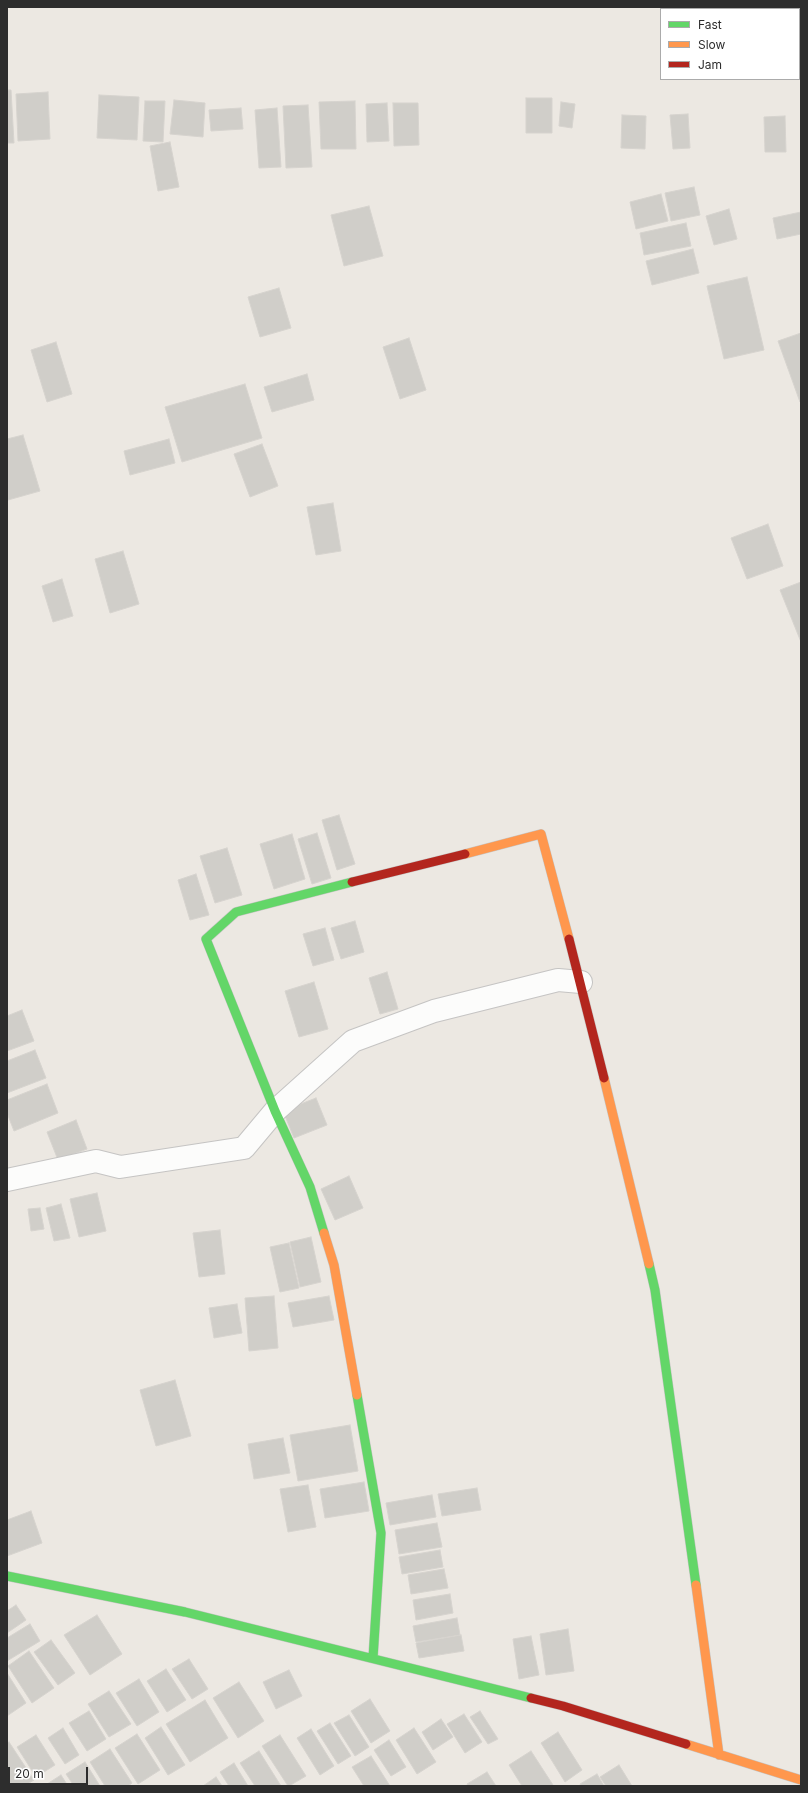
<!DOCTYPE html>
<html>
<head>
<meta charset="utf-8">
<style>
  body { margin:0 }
  #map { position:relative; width:808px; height:1793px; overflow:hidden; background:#ece8e2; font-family:Inter,sans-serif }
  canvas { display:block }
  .frame { position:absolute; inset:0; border:8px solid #2d2d2d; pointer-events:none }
  .legend { position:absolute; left:660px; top:8px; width:140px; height:72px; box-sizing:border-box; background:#fff; border:1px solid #ababab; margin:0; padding:5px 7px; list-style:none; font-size:12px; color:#2d2d2d }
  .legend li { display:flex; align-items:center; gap:8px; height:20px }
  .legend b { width:20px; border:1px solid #ababab }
  .scale { position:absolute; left:8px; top:1767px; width:80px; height:18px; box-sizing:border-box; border:2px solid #2d2d2d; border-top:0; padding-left:5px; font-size:12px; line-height:14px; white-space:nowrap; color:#2d2d2d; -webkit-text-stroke:3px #fff; paint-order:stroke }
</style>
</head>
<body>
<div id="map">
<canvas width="808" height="1793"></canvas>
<div class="frame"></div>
<ul class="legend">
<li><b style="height:5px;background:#63d668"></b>Fast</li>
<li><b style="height:5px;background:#ff974d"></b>Slow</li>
<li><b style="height:5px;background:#b3261e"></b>Jam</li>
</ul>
<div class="scale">20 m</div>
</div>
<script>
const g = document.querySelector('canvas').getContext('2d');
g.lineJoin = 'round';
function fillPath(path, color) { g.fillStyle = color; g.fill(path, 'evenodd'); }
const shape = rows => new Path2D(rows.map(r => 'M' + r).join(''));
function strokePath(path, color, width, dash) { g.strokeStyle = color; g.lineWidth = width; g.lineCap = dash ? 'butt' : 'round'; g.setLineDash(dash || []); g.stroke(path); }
const building = shape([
  [7,90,11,90,14,143,7,143,7,90],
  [48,92,50,139,18,141,16,94,48,92],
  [99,95,139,97,137,140,97,138,99,95],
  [526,98,552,98,552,133,526,133,526,98],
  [174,100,205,103,203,137,170,134,174,100],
  [145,101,165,101,163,142,143,141,145,101],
  [355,101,356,149,321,149,319,102,355,101],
  [561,102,575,104,572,128,559,126,561,102],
  [387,103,389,141,367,142,366,104,387,103],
  [393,103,418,103,419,145,394,146,393,103],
  [308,105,312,167,286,168,283,106,308,105],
  [241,108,243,129,211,131,209,110,241,108],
  [277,108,281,167,259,168,255,110,277,108],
  [688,114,690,148,673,149,670,115,688,114],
  [622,115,646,116,645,149,621,148,622,115],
  [785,116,786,152,765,152,764,117,785,116],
  [170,142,179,187,158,191,150,146,170,142],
  [694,187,700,215,671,221,665,193,694,187],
  [661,194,668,221,636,229,630,202,661,194],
  [369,206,383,256,344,266,331,215,369,206],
  [729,209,737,239,714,245,706,216,729,209],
  [801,212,801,234,777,239,773,218,801,212],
  [686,223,691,246,644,255,640,233,686,223],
  [693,249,699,273,652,285,646,261,693,249],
  [747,277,764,350,724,359,707,286,747,277],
  [279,288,291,328,260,337,248,297,279,288],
  [801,333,801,402,800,402,778,341,801,333],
  [409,338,426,390,400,399,383,347,409,338],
  [56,342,72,394,47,402,31,350,56,342],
  [307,374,314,400,272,412,264,387,307,374],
  [245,384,262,438,182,462,165,407,245,384],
  [23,435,40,491,8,500,7,439,23,435],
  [169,439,175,463,130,475,124,451,169,439],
  [262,444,278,486,250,497,234,454,262,444],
  [333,503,341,551,316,555,307,507,333,503],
  [768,524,783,566,747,579,731,538,768,524],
  [123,551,139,604,110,613,95,559,123,551],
  [62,579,73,616,53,622,42,586,62,579],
  [801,582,801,642,780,590,801,582],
  [339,815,355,864,337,870,322,820,339,815],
  [317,833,331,878,312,884,298,839,317,833],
  [292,834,305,879,274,889,260,844,292,834],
  [227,848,242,895,215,903,200,856,227,848],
  [196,874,209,915,190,920,178,880,196,874],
  [355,921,364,952,341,959,331,928,355,921],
  [325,928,334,960,313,966,303,934,325,928],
  [387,972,398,1009,380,1014,369,978,387,972],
  [314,982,328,1029,299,1037,285,991,314,982],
  [22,1010,34,1041,7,1051,7,1016,22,1010],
  [35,1050,46,1078,7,1093,7,1061,35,1050],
  [47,1084,58,1113,14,1131,7,1113,7,1100,47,1084],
  [316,1098,327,1125,294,1138,283,1111,316,1098],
  [76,1120,87,1149,58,1160,47,1132,76,1120],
  [349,1176,363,1208,335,1220,321,1189,349,1176],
  [97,1193,106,1231,79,1237,70,1199,97,1193],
  [61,1204,70,1238,54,1241,46,1208,61,1204],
  [40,1208,44,1229,31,1231,28,1209,40,1208],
  [220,1230,225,1274,199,1277,193,1233,220,1230],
  [311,1237,321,1282,300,1287,290,1242,311,1237],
  [289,1243,299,1288,280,1292,270,1247,289,1243],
  [274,1296,278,1348,249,1351,245,1298,274,1296],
  [329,1296,334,1320,293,1327,288,1303,329,1296],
  [237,1304,242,1333,214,1338,209,1308,237,1304],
  [175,1380,191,1436,156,1446,140,1390,175,1380],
  [350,1425,358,1471,298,1481,290,1435,350,1425],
  [283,1438,290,1473,254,1479,248,1444,283,1438],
  [364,1482,369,1511,325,1518,320,1489,364,1482],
  [308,1485,316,1527,288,1532,280,1489,308,1485],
  [477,1488,481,1510,442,1516,438,1494,477,1488],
  [432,1495,436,1517,390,1525,386,1503,432,1495],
  [31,1511,42,1543,7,1556,7,1520,31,1511],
  [437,1523,442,1547,399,1554,395,1530,437,1523],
  [440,1550,443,1567,402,1574,399,1557,440,1550],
  [444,1569,448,1588,411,1594,408,1575,444,1569],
  [450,1594,453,1613,416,1620,413,1600,450,1594],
  [16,1605,26,1620,7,1633,7,1611,16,1605],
  [97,1615,122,1654,90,1675,64,1635,97,1615],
  [457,1618,460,1635,416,1642,413,1626,457,1618],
  [30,1624,40,1641,7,1661,7,1638,30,1624],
  [568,1629,574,1671,546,1675,540,1634,568,1629],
  [461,1635,464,1651,419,1658,416,1643,461,1635],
  [531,1636,539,1675,519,1679,513,1639,531,1636],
  [51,1640,75,1673,58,1685,34,1652,51,1640],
  [29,1651,54,1688,32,1703,8,1666,29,1651],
  [189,1659,208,1689,192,1699,172,1669,189,1659],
  [166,1669,186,1700,167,1712,147,1681,166,1669],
  [289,1670,302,1696,276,1709,263,1682,289,1670],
  [7,1673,26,1703,7,1716,7,1673],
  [139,1679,159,1712,137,1726,116,1693,139,1679],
  [239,1682,264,1721,238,1738,213,1698,239,1682],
  [109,1691,131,1724,109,1737,88,1704,109,1691],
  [370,1699,390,1731,371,1743,351,1711,370,1699],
  [205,1700,228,1738,190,1762,166,1724,205,1700],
  [89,1711,106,1739,87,1751,69,1723,89,1711],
  [480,1711,498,1739,488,1744,470,1717,480,1711],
  [464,1714,482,1742,465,1753,447,1724,464,1714],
  [349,1715,369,1747,355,1756,334,1723,349,1715],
  [441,1719,453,1737,433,1750,422,1732,441,1719],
  [330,1723,351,1756,338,1764,317,1731,330,1723],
  [161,1727,185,1765,168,1775,145,1738,161,1727],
  [63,1728,79,1755,65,1764,48,1738,63,1728],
  [414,1728,436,1762,417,1774,396,1740,414,1728],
  [311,1729,334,1766,320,1775,297,1738,311,1729],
  [558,1732,582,1770,565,1782,541,1743,558,1732],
  [137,1734,160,1770,138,1784,115,1748,137,1734],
  [36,1735,55,1765,36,1777,17,1747,36,1735],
  [280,1735,306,1776,289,1786,288,1786,262,1746,280,1735],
  [389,1740,406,1767,391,1776,374,1750,389,1740],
  [9,1742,34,1780,24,1786,7,1786,7,1744,9,1742],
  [110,1749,132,1783,128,1786,105,1786,90,1762,110,1749],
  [259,1751,281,1786,255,1786,240,1763,259,1751],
  [531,1751,553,1785,551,1786,522,1786,509,1765,531,1751],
  [371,1756,390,1786,364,1786,352,1767,371,1756],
  [85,1762,100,1786,74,1786,66,1774,85,1762],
  [234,1763,248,1786,229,1786,220,1772,234,1763],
  [619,1765,632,1786,606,1786,600,1777,619,1765],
  [487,1772,496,1786,468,1786,467,1784,487,1772],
  [597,1774,604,1786,581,1786,580,1784,597,1774],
  [61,1775,68,1786,44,1786,61,1775],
  [216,1777,222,1786,203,1786,216,1777]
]);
const street = shape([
  [7,1180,96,1161,120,1167,244,1148,275,1111,353,1041,434,1011,558,980,581,982]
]);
const fast = shape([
  [324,1233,310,1187,275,1111,206,939,236,912,352,882],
  [649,1264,655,1290,696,1585],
  [357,1395,381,1533,373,1658],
  [7,1576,185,1612,531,1698]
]);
const slow = shape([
  [465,854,541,834,569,939],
  [604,1078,649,1264],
  [324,1233,334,1265,357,1395],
  [696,1585,719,1755],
  [686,1744,801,1780]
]);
const jam = shape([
  [352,882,465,854],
  [569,939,604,1078],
  [531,1698,563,1706,686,1744]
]);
fillPath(building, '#d0cec9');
strokePath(building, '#d6d3ce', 1);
strokePath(street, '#c5c4c3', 24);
strokePath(fast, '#c5c4c3', 10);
strokePath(slow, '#c5c4c3', 10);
strokePath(jam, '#c5c4c3', 10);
strokePath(street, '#fcfcfb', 22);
strokePath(fast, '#63d668', 9);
strokePath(slow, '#ff974d', 9);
strokePath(jam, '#b3261e', 9);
</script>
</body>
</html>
